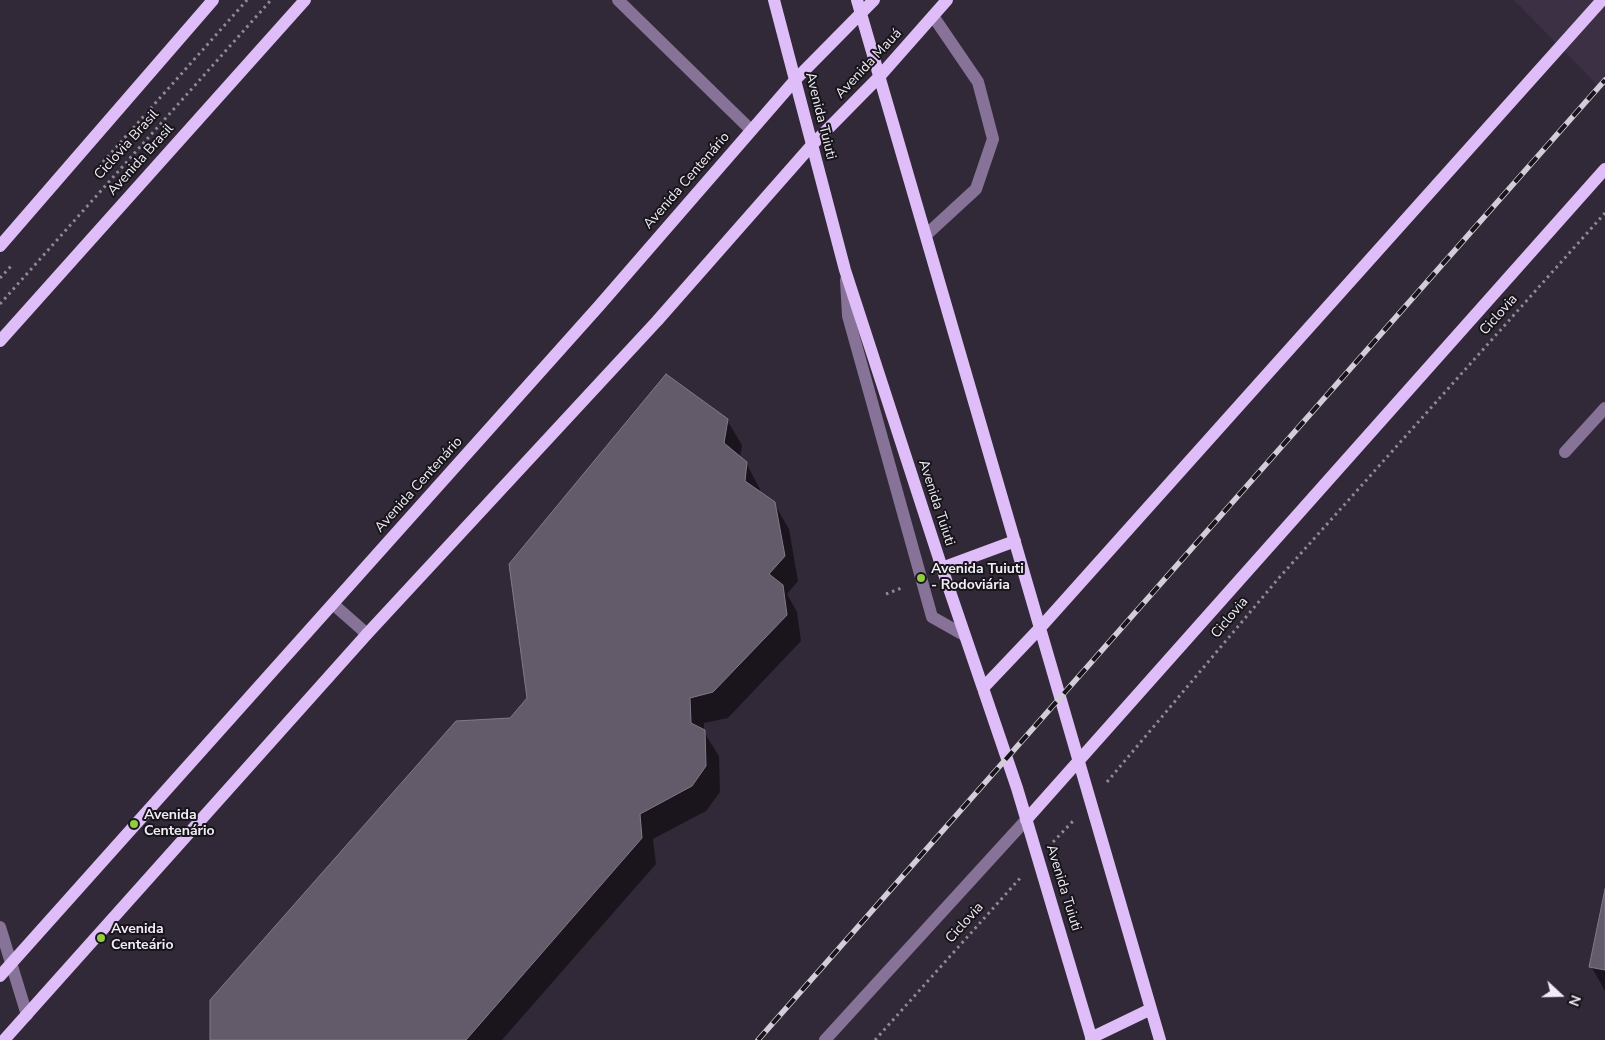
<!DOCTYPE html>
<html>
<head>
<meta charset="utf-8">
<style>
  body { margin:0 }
  #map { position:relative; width:1605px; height:1040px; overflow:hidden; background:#312937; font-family:"Nunito Sans",sans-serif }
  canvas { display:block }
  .north { position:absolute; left:1535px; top:970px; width:50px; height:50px; -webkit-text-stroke:4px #17141a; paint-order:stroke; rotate:111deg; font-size:14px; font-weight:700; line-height:20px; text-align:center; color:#f1ecf6 }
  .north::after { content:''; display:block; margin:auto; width:18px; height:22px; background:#f1ecf6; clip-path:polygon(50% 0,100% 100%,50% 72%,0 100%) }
</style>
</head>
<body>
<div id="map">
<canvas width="1605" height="1040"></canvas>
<div class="north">N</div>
</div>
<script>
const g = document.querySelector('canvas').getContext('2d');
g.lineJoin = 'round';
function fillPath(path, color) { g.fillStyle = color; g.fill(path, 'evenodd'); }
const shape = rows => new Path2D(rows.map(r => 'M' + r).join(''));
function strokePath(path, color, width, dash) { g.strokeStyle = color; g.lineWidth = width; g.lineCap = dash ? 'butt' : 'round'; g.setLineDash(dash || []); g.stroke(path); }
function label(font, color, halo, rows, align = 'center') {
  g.font = font + ' "Nunito Sans",sans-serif'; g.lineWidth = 4; g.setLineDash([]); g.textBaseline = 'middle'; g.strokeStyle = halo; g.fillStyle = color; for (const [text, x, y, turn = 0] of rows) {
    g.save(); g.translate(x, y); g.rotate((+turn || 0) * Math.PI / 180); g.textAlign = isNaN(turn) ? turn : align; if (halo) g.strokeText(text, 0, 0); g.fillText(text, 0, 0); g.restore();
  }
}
const built = shape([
  [1514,0,1605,0,1605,80,1599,87]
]);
const shadow = shape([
  [727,420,742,445,740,458,746,463,760,489,760,493,774,503,789,529,798,581,787,594,797,612,801,641,728,718,704,723,704,732,719,756,720,792,706,811,653,839,656,864,502,1040,211,1040,528,698],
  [1605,896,1605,991,1591,966]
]);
const building = shape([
  [666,374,728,419,724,443,747,462,745,481,775,502,785,556,769,574,783,585,787,615,713,692,690,698,691,723,705,730,706,766,692,786,640,814,642,838,466,1040,210,1040,210,1000,456,721,510,718,527,698,509,564,666,374],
  [1605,889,1605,970,1589,967,1605,889]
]);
const path = shape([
  [103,162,247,0],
  [0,278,13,264],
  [0,304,271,0],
  [886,594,904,587],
  [1107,782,1278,579,1605,213],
  [1053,842,1075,819],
  [875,1040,1022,876]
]);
const minor = shape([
  [618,0,751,130],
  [926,235,976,189,993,139,978,82,933,16],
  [846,280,848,316,932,617,964,635],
  [1565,452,1605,408],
  [333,604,367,634],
  [0,927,27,1015],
  [825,1040,1026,820]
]);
const major = shape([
  [774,0,845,270,942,568,1017,788,1092,1040],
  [857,0,1160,1040],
  [0,246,213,0],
  [0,341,305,0],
  [942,568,1015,541],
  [983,688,1040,628,1602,0],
  [1026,820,1605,169],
  [0,976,599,306,796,79,874,0],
  [1091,1038,1151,1009],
  [4,1040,367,634,657,321,811,146,879,77,947,0]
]);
const rail = shape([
  [758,1040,1605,80]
]);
const markers = [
  [921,578,5,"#91cd40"],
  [134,824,5,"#91cd40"],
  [101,938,5,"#91cd40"]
];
const streetNames = [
  ["Avenida Mauá",869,64,-47],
  ["Avenida Tuiuti",820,116,76],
  ["Ciclovia Brasil",127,145,-48],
  ["Avenida Brasil",141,160,-48],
  ["Avenida Centenário",687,181,-49],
  ["Ciclovia",1499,315,-48],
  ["Avenida Centenário",419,485,-48],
  ["Avenida Tuiuti",936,503,72],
  ["Ciclovia",1230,618,-50],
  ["Avenida Tuiuti",1063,888,73],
  ["Ciclovia",965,923,-48]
];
const poiNames = [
  ["Avenida Tuiuti",931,570],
  ["- Rodoviária",931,586],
  ["Avenida",144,816],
  ["Centenário",144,832],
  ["Avenida",111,930],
  ["Centeário",111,946]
];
fillPath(built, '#3b3044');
fillPath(shadow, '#0007');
fillPath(building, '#635a6a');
strokePath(building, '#82798a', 1);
strokePath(path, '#908a96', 3, [2.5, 4]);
strokePath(minor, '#877397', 12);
strokePath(major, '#debdf8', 12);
strokePath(rail, '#d2cdd8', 5.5);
strokePath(rail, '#17141a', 4, [11]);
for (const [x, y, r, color] of markers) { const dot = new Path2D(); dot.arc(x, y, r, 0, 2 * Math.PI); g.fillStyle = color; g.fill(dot); strokePath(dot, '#17141a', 2); }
label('14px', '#f1ecf6', '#17141a', streetNames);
label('bold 14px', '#f1ecf6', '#17141a', poiNames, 'left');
</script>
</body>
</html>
